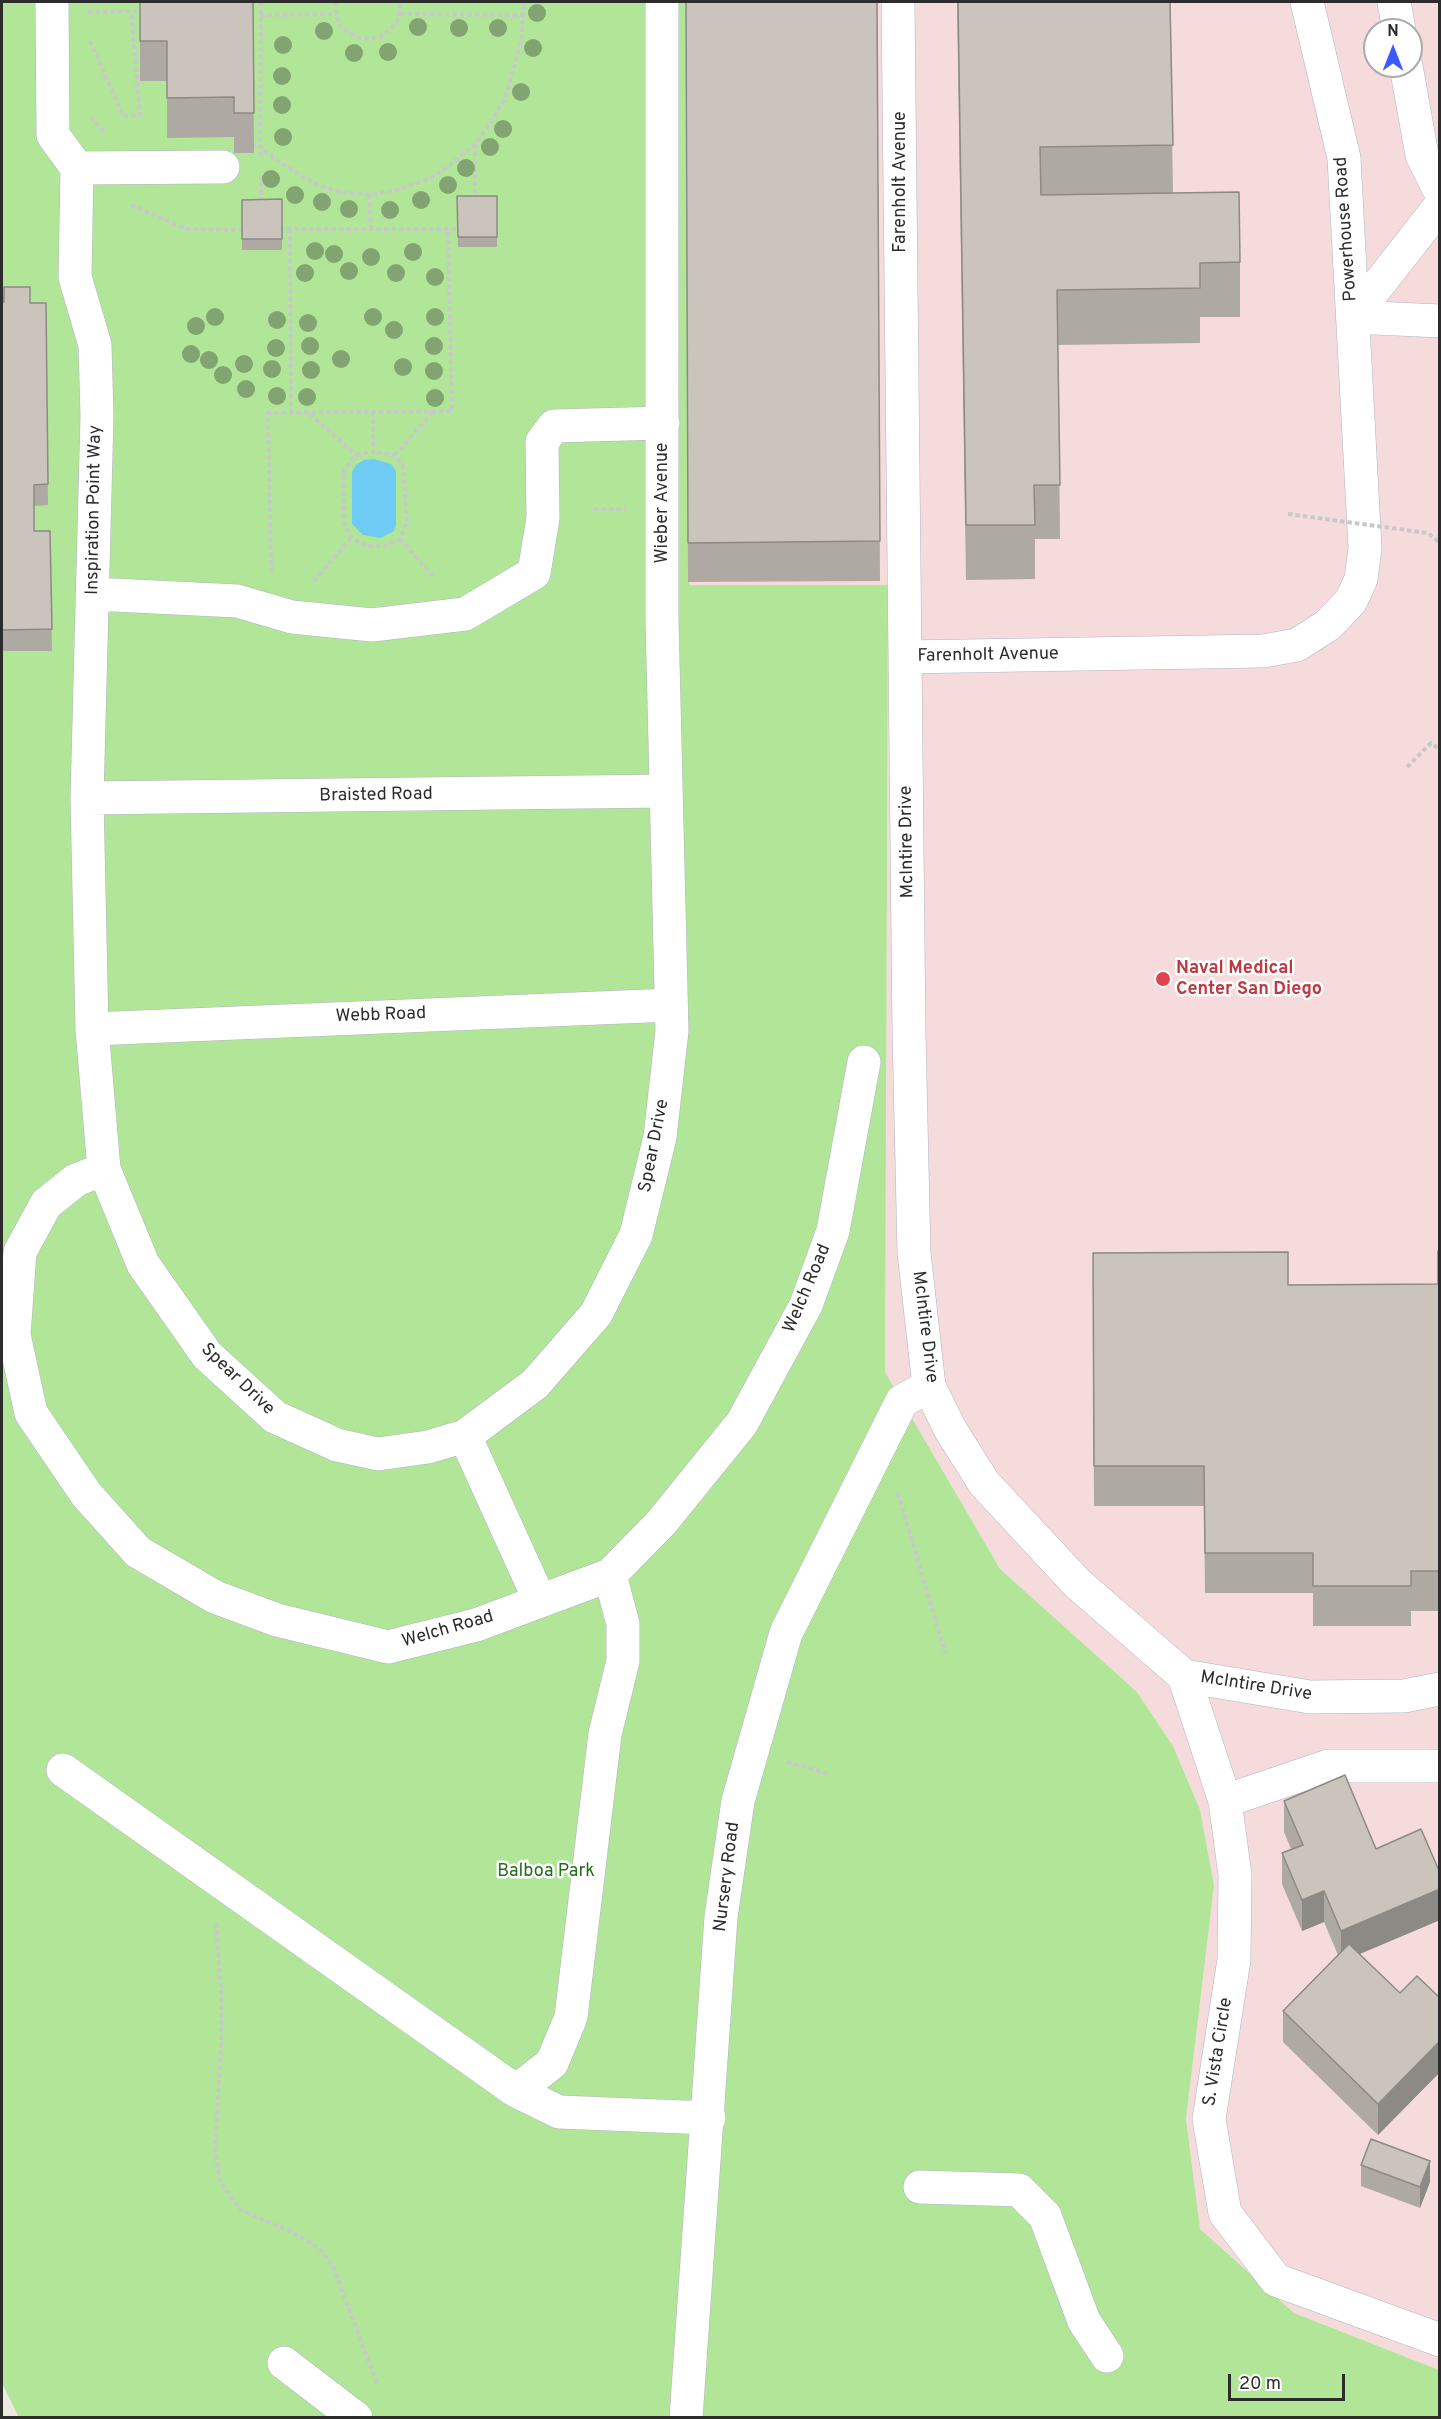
<!DOCTYPE html>
<html>
<head>
<meta charset="utf-8">
<style>
  body { margin:0 }
  #map { position:relative; width:1441px; height:2419px; overflow:hidden; background:#eee8de; font-family:Overpass,sans-serif }
  canvas { display:block }
  .frame { position:absolute; inset:0; border:3px solid #2c2c2c; pointer-events:none }
  .north { position:absolute; left:1363px; top:18px; width:60px; height:60px; box-sizing:border-box; background:#fff; border:2px solid #ababab; border-radius:50%; rotate:0deg; font-size:16px; font-weight:700; line-height:24px; text-align:center; color:#2c2c2c }
  .north::after { content:''; display:block; margin:auto; width:21px; height:27px; background:#3a59ff; clip-path:polygon(50% 0,100% 100%,50% 72%,0 100%) }
  .scale { position:absolute; left:1228px; top:2374px; width:117px; height:27px; box-sizing:border-box; border:3px solid #2c2c2c; border-top:0; padding-left:8px; font-size:18px; line-height:21px; white-space:nowrap; color:#2c2c2c; -webkit-text-stroke:4px #fff; paint-order:stroke }
</style>
</head>
<body>
<div id="map">
<canvas width="1441" height="2419"></canvas>
<div class="frame"></div>
<div class="north">N</div>
<div class="scale">20 m</div>
</div>
<script>
const g = document.querySelector('canvas').getContext('2d');
g.lineJoin = 'round';
function fillPath(path, color) { g.fillStyle = color; g.fill(path, 'evenodd'); }
const shape = rows => new Path2D(rows.map(r => 'M' + r).join(''));
function strokePath(path, color, width, dash) { g.strokeStyle = color; g.lineWidth = width; g.lineCap = dash ? 'butt' : 'round'; g.setLineDash(dash || []); g.stroke(path); }
function label(font, color, halo, rows, align = 'center') {
  g.font = font + ' Overpass,sans-serif'; g.lineWidth = 5; g.setLineDash([]); g.textBaseline = 'middle'; g.strokeStyle = halo; g.fillStyle = color; for (const [text, x, y, turn = 0] of rows) {
    g.save(); g.translate(x, y); g.rotate((+turn || 0) * Math.PI / 180); g.textAlign = isNaN(turn) ? turn : align; if (halo) g.strokeText(text, 0, 0); g.fillText(text, 0, 0); g.restore();
  }
}
const medical = shape([
  [687,2,1439,2,1439,2370,1294,2313,1200,2229,1186,2119,1214,1885,1200,1810,1173,1746,1137,1692,1000,1569,885,1372,888,585,689,585],
  [1375,30,1411,30,1411,66,1375,66]
]);
const green = shape([
  [2,2,687,2,689,585,888,585,885,1372,1000,1569,1137,1692,1173,1746,1200,1810,1214,1885,1186,2119,1200,2229,1294,2313,1439,2370,1439,2417,19,2418,2,2383]
]);
const water = shape([
  [374,459,391,464,396,471,396,525,394,531,381,538,363,535,352,524,352,472,356,465,364,460]
]);
const path = shape([
  [261,2,260,146,275,159,316,184,339,192,369,195,396,190,429,179,449,166,475,144,490,124,506,96,521,42,524,2],
  [335,2,337,18,341,27,359,38,369,39,380,37,396,24,400,14,400,2],
  [88,12,140,11],
  [400,14,524,15],
  [260,15,336,14],
  [90,41,123,116,140,115,131,11],
  [91,117,104,132],
  [475,144,475,200],
  [251,146,260,146,261,159],
  [261,175,261,204],
  [369,195,371,229],
  [131,205,187,229,247,230],
  [279,229,460,229],
  [290,229,291,413],
  [373,412,373,452,356,455,344,471,344,522,351,538,366,546,384,546,400,539,407,523,403,466,395,455,373,452],
  [310,414,356,455],
  [395,455,434,411],
  [594,509,625,509],
  [400,539,435,579],
  [271,572,268,413,452,411,448,229],
  [314,581,351,538],
  [1407,767,1431,743,1440,750],
  [898,1493,945,1653],
  [787,1762,829,1774],
  [216,1923,221,1989,221,2048,215,2149,220,2182,241,2210,296,2234,320,2249,333,2266,378,2386]
]);
const minor = shape([
  [52,2,53,135,77,168,75,277,95,345,97,416,87,798,92,1029,104,1169,143,1264,207,1355,275,1417,337,1445,378,1454,428,1447,465,1436,535,1384,596,1314,636,1235,660,1137,672,1031,662,620,662,2],
  [898,2,909,1032,914,1253,929,1386,950,1429,984,1483,1077,1583,1184,1676,1310,1697,1404,1696,1440,1689],
  [1394,2,1399,30],
  [1406,66,1422,155,1440,191],
  [77,168,223,167],
  [1353,317,1440,206],
  [1353,317,1440,321],
  [93,594,237,601,292,617,372,625,465,614,534,573,543,518,542,442,554,426,663,423],
  [905,657,1263,651,1297,645,1328,625,1351,601,1361,579,1365,548,1344,158,1307,2],
  [87,798,665,791],
  [92,1029,671,1005],
  [104,1169,76,1180,46,1204,20,1252,14,1335,31,1413,86,1494,138,1552,215,1597,277,1620,388,1647,476,1625,610,1575,661,1523,742,1423,806,1305,833,1231,864,1062],
  [465,1436,540,1601],
  [1184,1676,1225,1801,1235,1875,1234,1960,1209,2119,1225,2213,1276,2280,1440,2340],
  [63,1770,516,2091,552,2063,571,2017,605,1734,623,1661,623,1624,610,1575],
  [1225,1801,1328,1766,1440,1766],
  [516,2091,559,2112,709,2118],
  [920,2187,1019,2190,1045,2216,1084,2321,1107,2356],
  [284,2363,356,2418],
  [686,2418,721,1917,738,1801,786,1633,902,1401,929,1386]
]);
const pathBridge = shape([
  [1288,514,1428,533,1440,543]
]);
const trees = [
  [537,13],
  [418,27],
  [459,28],
  [498,28],
  [324,31],
  [283,45],
  [533,48],
  [388,52],
  [354,53],
  [282,76],
  [521,92],
  [282,105],
  [503,129],
  [283,137],
  [490,147],
  [466,168],
  [271,179],
  [448,185],
  [295,195],
  [421,200],
  [322,202],
  [349,209],
  [390,210],
  [315,251],
  [413,252],
  [334,254],
  [371,257],
  [349,271],
  [305,273],
  [396,273],
  [435,277],
  [215,317],
  [373,317],
  [435,317],
  [277,320],
  [308,323],
  [196,326],
  [394,330],
  [310,346],
  [434,346],
  [276,348],
  [191,354],
  [341,359],
  [209,360],
  [244,364],
  [403,367],
  [272,369],
  [311,370],
  [434,371],
  [223,375],
  [246,389],
  [277,396],
  [307,397],
  [435,398]
];
const wall = shape([
  [140,2,253,2,254,153,234,153,234,137,167,138,167,81,140,81],
  [686,2,877,2,880,581,688,582],
  [957,2,1170,2,1173,193,1240,262,1240,317,1200,317,1200,343,1058,345,1060,539,1035,539,1035,579,966,580],
  [457,196,497,196,497,247,458,247],
  [282,199,282,250,242,250,242,200],
  [2,302,46,303,48,505,34,506,34,531,50,531,52,651,2,651],
  [1440,1251,1440,1611,1411,1611,1411,1626,1313,1626,1313,1593,1205,1593,1204,1506,1094,1506,1093,1253,1288,1285,1438,1284],
  [1284,1801,1376,1849,1440,1873,1440,1920,1359,1954,1400,1993,1440,1998,1440,2072,1378,2135,1283,2042,1283,2011,1338,1955,1324,1922,1302,1931,1282,1884,1282,1853,1291,1849,1284,1832],
  [1361,2165,1430,2182,1420,2208,1361,2186]
]);
const shadedWall = shape([
  [1440,1889,1440,1920,1341,1962,1341,1931],
  [1324,1891,1324,1922,1302,1931,1302,1900],
  [1440,2041,1440,2072,1378,2135,1378,2104],
  [1430,2161,1430,2182,1420,2208,1420,2187]
]);
const building = shape([
  [140,2,253,2,254,113,234,113,234,97,167,98,167,41,140,41,140,2],
  [686,2,877,2,880,541,688,543,686,2],
  [958,2,1170,2,1173,145,1040,147,1041,195,1239,192,1240,262,1200,263,1200,288,1057,290,1060,485,1034,485,1035,525,966,525,958,2],
  [457,196,497,196,497,237,458,237,457,196],
  [282,199,282,239,242,239,242,200,282,199],
  [4,287,30,287,30,303,46,303,48,484,34,485,34,531,50,531,52,629,2,630,2,302,4,302,4,287],
  [1438,1251,1440,1251,1440,1571,1411,1571,1411,1586,1313,1586,1313,1553,1205,1553,1204,1466,1094,1466,1093,1253,1288,1252,1288,1285,1438,1284,1438,1251],
  [1345,1775,1376,1849,1421,1829,1440,1873,1440,1889,1341,1931,1324,1891,1302,1900,1282,1853,1303,1845,1284,1801,1345,1775],
  [1349,1944,1400,1993,1417,1976,1440,1998,1440,2041,1378,2104,1283,2011,1349,1944],
  [1371,2139,1430,2161,1420,2187,1361,2165,1371,2139]
]);
const markers = [
  [1163,979,8,"#e0444e"]
];
const streetNames = [
  ["Farenholt Avenue",901,182,-90],
  ["Powerhouse Road",1347,229,-94],
  ["Wieber Avenue",663,503,-90],
  ["Inspiration Point Way",95,510,-89],
  ["Farenholt Avenue",988,656,-1],
  ["Braisted Road",376,796,-1],
  ["McIntire Drive",908,842,-91],
  ["Webb Road",381,1016,-2],
  ["Spear Drive",655,1146,-79],
  ["Welch Road",808,1289,-67],
  ["McIntire Drive",924,1327,83],
  ["Spear Drive",237,1380,44],
  ["Welch Road",448,1630,-16],
  ["McIntire Drive",1256,1687,9],
  ["Nursery Road",728,1877,-83],
  ["S. Vista Circle",1219,2052,-81]
];
const healthNames = [
  ["Naval Medical",1176,969],
  ["Center San Diego",1176,990]
];
const parkNames = [
  ["Balboa Park",546,1872]
];
fillPath(medical, '#f5dbdc');
fillPath(green, '#b1e699');
fillPath(water, '#6ecbf3');
strokePath(minor, '#b2b4c0', 34);
strokePath(path, '#c8c8c8', 4, [4.5, 3]);
strokePath(minor, '#fff', 33);
strokePath(pathBridge, '#c8c8c8', 4, [4.5, 3]);
g.fillStyle = '#81a471';
for (const [x, y] of trees) { g.beginPath(); g.arc(x, y, 9, 0, 2 * Math.PI); g.fill(); }
fillPath(wall, '#aea9a3');
fillPath(shadedWall, '#8d8984');
fillPath(building, '#cac4bd');
strokePath(building, '#8d8984', 1.5);
for (const [x, y, r, color] of markers) { const dot = new Path2D(); dot.arc(x, y, r, 0, 2 * Math.PI); g.fillStyle = color; g.fill(dot); strokePath(dot, '#fff', 2); }
label('18px', '#2c2c2c', '#fff', streetNames);
label('bold 18px', '#be3a42', '#fff', healthNames, 'left');
label('18px', '#276d18', '#fff', parkNames);
</script>
</body>
</html>
